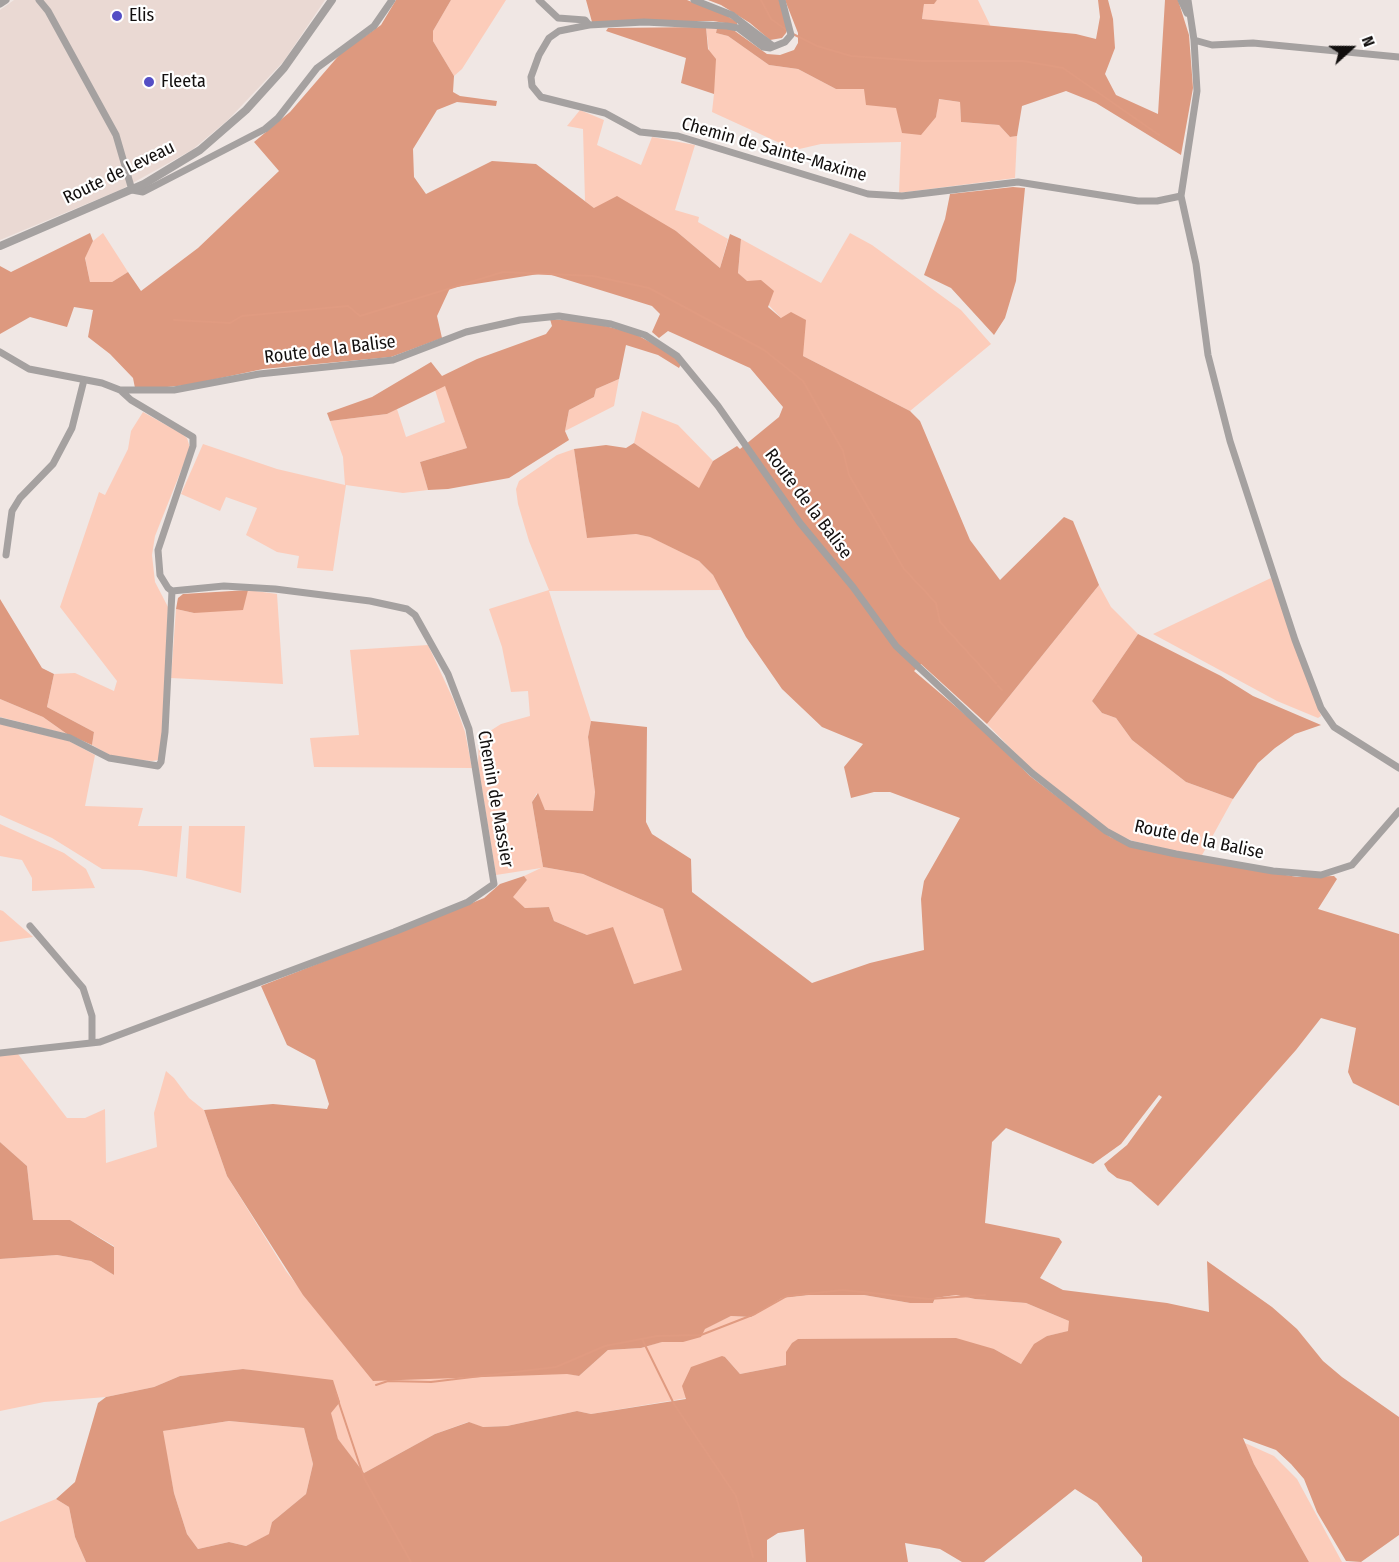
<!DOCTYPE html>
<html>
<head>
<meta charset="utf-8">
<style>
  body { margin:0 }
  #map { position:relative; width:1399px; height:1562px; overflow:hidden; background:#f0e7e4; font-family:"Fira Sans Condensed",sans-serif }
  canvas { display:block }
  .north { position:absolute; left:1321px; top:18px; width:60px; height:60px; -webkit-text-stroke:4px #fff; paint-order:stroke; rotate:69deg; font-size:16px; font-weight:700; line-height:24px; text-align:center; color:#120f0e }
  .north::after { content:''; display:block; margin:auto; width:21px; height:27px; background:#120f0e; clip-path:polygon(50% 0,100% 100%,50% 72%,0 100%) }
</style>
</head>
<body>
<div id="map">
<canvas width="1399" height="1562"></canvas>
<div class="north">N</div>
</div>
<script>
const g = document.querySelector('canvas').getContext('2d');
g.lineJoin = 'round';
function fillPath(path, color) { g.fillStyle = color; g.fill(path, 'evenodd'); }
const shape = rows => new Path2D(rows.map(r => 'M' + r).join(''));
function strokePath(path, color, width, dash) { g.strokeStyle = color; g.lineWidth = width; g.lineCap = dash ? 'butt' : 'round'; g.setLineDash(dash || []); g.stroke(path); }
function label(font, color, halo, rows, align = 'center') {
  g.font = font + ' "Fira Sans Condensed",sans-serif'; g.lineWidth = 4.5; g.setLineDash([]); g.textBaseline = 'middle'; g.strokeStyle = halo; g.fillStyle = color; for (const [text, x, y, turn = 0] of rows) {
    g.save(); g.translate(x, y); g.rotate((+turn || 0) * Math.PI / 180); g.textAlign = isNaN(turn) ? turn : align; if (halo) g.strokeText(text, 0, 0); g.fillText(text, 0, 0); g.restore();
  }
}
const built = shape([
  [14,0,325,0,284,61,228,120,192,150,120,190,0,240,0,10]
]);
const green = shape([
  [451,0,506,0,462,69,454,76,433,41,433,31],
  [937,0,978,0,991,27,922,19,924,3,933,4],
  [706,27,717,28,716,33,728,36,769,65,798,69,836,89,864,89,896,107,936,117,938,99,960,102,961,122,999,125,1010,137,1017,136,1015,178,899,193,901,142,821,144,795,150,712,112,714,94],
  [580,110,604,120,597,145,641,165,652,137,695,145,675,210,699,217,698,222,728,239,720,268,676,231,594,208,585,201,583,129,567,126],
  [103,233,128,272,112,282,90,282,85,257,93,241],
  [850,233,872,245,961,310,991,344,910,411,803,356,782,319,738,273,741,239,821,283],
  [619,379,614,406,565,431,569,410,594,397,596,389],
  [445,385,467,448,420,462,428,490,403,493,346,485,333,571,297,568,299,556,277,552,246,535,257,508,226,497,220,511,181,494,203,444,277,469,345,485,343,457,330,421,387,414,397,409,406,437,445,422,435,390],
  [642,411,678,425,713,461,699,489,634,443],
  [143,412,182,434,187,438,190,448,155,536,152,555,155,582,168,607,162,738,159,760,152,761,113,757,92,745,94,732,47,707,54,674,75,673,114,691,117,681,60,607,99,492,105,495,128,449,131,431],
  [574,449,587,537,636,534,651,537,699,561,713,575,722,590,549,591,591,721,588,737,595,792,593,812,545,810,537,793,532,802,543,867,583,874,663,909,683,970,634,984,587,935,554,921,549,907,525,908,512,897,527,880,524,876,541,868,496,875,478,765,479,738,501,724,530,716,528,691,511,692,502,647,489,609,549,590,529,541,518,504,516,489,519,481,557,455],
  [1271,578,1321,716,1318,718,1277,701,1153,634],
  [1099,585,1111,607,1138,634,1092,701,1102,713,1116,718,1132,740,1186,782,1233,799,1201,857,1133,841,1112,832,1027,765,987,724],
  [248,590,277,594,283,684,171,678,176,609,194,613],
  [428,645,454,701,465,732,472,768,314,767,310,738,359,735,350,650],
  [0,699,43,717,67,734,0,717],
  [0,724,69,741,95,755,85,806,143,808,138,826,182,826,177,877,141,870,102,869,52,838,0,815],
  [0,824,64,853,86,869,95,888,32,891,32,878,22,860,0,856],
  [189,826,245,826,241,893,186,878],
  [0,910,3,911,33,937,0,942],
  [18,1054,67,1118,85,1118,105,1109,106,1163,157,1147,154,1113,166,1071,174,1078,189,1098,204,1110,227,1176,286,1271,327,1324,579,1376,608,1350,641,1348,704,1329,731,1316,751,1317,782,1298,809,1295,864,1295,910,1303,933,1303,935,1298,956,1295,975,1299,1026,1303,1069,1321,1069,1331,1047,1336,1021,1364,994,1349,786,1365,740,1374,725,1357,687,1398,591,1414,577,1411,507,1426,482,1427,468,1422,435,1434,364,1473,338,1440,330,1413,278,1375,243,1369,180,1376,154,1387,106,1397,44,1402,0,1411,0,1259,57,1255,91,1261,114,1275,114,1246,70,1220,33,1220,27,1166,0,1142,0,1056],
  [229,1421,304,1428,313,1464,306,1494,272,1522,270,1534,246,1546,229,1542,198,1549,187,1534,174,1493,162,1431],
  [1245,1443,1274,1456,1297,1479,1342,1562,1309,1562,1254,1464],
  [56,1499,69,1507,75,1537,86,1562,0,1562,0,1522]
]);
const forest = shape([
  [396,0,451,0,433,31,433,41,454,76,453,92,460,96,497,101,496,106,457,102,437,110,413,149,414,177,426,194,492,161,536,164,594,208,617,196,676,231,720,268,730,234,741,239,738,273,747,281,761,280,774,291,768,307,781,318,791,312,806,320,803,356,910,411,920,421,970,540,1000,580,1064,517,1073,521,1099,585,987,724,921,664,914,671,982,729,1030,776,1110,837,1135,848,1297,877,1334,876,1337,879,1318,909,1399,934,1399,1106,1353,1083,1348,1072,1356,1028,1321,1018,1296,1050,1158,1206,1131,1182,1117,1178,1108,1171,1104,1164,1127,1145,1162,1097,1159,1095,1121,1144,1093,1164,1006,1128,992,1142,985,1223,1059,1238,1062,1242,1040,1278,1063,1290,1167,1303,1209,1312,1207,1261,1272,1307,1297,1329,1323,1361,1342,1377,1399,1417,1399,1535,1361,1562,1346,1561,1317,1512,1304,1479,1291,1464,1276,1450,1243,1438,1254,1464,1309,1562,1142,1562,1142,1557,1097,1503,1075,1489,984,1562,962,1562,940,1549,905,1543,908,1562,806,1562,804,1529,778,1533,767,1540,767,1562,86,1562,75,1537,69,1507,56,1499,75,1482,98,1403,106,1397,154,1387,180,1376,243,1369,333,1380,340,1402,331,1413,338,1439,364,1473,435,1434,469,1422,483,1427,507,1426,577,1411,591,1414,686,1399,682,1386,691,1367,722,1356,725,1357,740,1374,786,1365,786,1352,792,1343,798,1339,956,1338,994,1349,1021,1364,1034,1344,1047,1336,1068,1331,1069,1321,1026,1303,975,1299,956,1295,935,1298,933,1303,910,1303,864,1295,809,1295,782,1298,751,1317,731,1316,705,1329,701,1337,683,1342,662,1342,641,1348,608,1350,579,1376,567,1374,373,1381,303,1295,227,1176,204,1110,273,1104,327,1109,329,1104,315,1060,287,1045,261,986,460,908,484,898,500,884,524,876,527,880,513,897,525,908,549,907,554,921,587,935,613,927,634,984,682,970,663,909,583,874,543,867,532,802,538,793,545,810,593,811,595,792,588,737,591,721,647,727,646,822,652,834,691,859,692,892,812,983,870,963,924,950,921,899,924,881,960,818,890,792,874,792,851,798,844,767,863,744,822,727,782,689,746,637,713,575,699,561,650,537,636,534,587,538,574,449,606,445,626,448,634,443,699,488,713,461,737,446,740,449,779,417,783,407,750,368,668,331,659,338,652,332,660,314,652,306,545,273,450,288,437,316,442,338,391,357,263,369,188,385,157,388,135,388,133,378,110,354,88,337,93,310,74,307,67,327,30,317,0,334,0,266,11,272,90,233,93,241,85,258,90,282,112,282,128,272,141,291,198,248,279,171,254,142,290,112,341,53,381,25],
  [229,1421,304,1428,313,1464,306,1494,272,1522,269,1534,246,1546,229,1542,198,1549,187,1534,174,1493,163,1431],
  [586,0,687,0,727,16,737,22,737,25,713,21,592,22],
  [708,0,779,0,788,28,786,33,782,38,770,40,750,23,721,5],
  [785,0,937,0,934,4,924,4,922,19,1076,34,1096,39,1100,17,1098,0,1108,0,1113,19,1115,48,1105,74,1116,95,1158,114,1165,0,1178,0,1189,35,1193,88,1181,155,1096,103,1066,91,1022,106,1017,136,1010,137,999,125,961,122,960,102,939,99,936,117,921,135,902,133,896,108,866,105,864,89,836,89,798,69,769,65,728,36,716,33,717,28,732,29,767,54,780,55,794,50,798,43,798,33],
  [706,27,708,49,716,59,714,94,681,83,686,58,606,31,608,28],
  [1013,187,1025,188,1016,281,1005,318,994,335,951,288,924,275,945,219,950,194],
  [550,319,589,322,633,333,669,352,681,364,679,368,658,355,626,345,619,379,596,389,594,397,569,410,565,431,569,440,509,478,448,489,428,490,420,462,467,448,445,386,387,414,330,421,327,413,372,397,431,362,442,376,477,359,546,334,552,326],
  [248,590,243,610,194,613,176,609,178,598,183,594],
  [0,599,42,668,54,674,47,707,94,732,92,745,67,734,43,717,0,699],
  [1138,634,1221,676,1253,696,1321,725,1295,734,1275,748,1258,763,1233,799,1186,782,1132,740,1116,718,1102,713,1092,701],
  [0,1142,27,1166,33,1220,70,1220,114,1247,114,1275,91,1261,57,1255,0,1259]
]);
const stream = shape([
  [761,0,771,19,788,31],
  [793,34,817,46,851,56,921,61,1023,61,1063,68,1159,135],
  [174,320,230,323,242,316,348,306,360,316,503,272,593,276,649,288,764,350,803,381,843,451,849,475,904,569,936,603,940,622,996,683],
  [998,686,1002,690],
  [642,1339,674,1404,736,1496,753,1557],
  [376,1385,388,1381,431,1382,556,1367,605,1346,657,1336,701,1335,755,1314,787,1296,843,1290,929,1299,985,1295],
  [336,1394,364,1478,411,1562]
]);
const minor = shape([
  [39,0,48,11,116,135,132,190,143,192,265,129,278,118,317,68,374,26,392,0],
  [539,0,558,18,585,20,589,25],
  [694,0,732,15,773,46],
  [782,0,791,35,785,42,770,48,763,47,738,28,727,26,644,22,589,25,559,31,549,38,539,55,531,77,532,86,541,97,605,113,640,132,678,136,868,194,902,196,1018,182,1138,201,1157,201,1181,196],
  [1181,0,1187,13],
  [1188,0,1194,40,1212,45,1253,43,1399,57],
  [0,4,6,0],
  [1194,40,1197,91,1181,196,1196,264,1208,355,1230,441,1295,640,1321,708,1334,727,1399,768],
  [0,352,29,369,102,383,120,390,131,400,193,437,193,446,158,550,160,575,168,588,172,591,224,586,275,589,370,601,407,609,415,615,448,674,469,729,494,884,468,902,394,932,100,1042,0,1053],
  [120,390,174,390,259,374,393,360,466,332,520,320,559,316,611,324,645,335,677,356,718,406,800,523,853,587,896,646,1032,773,1106,831,1130,844,1176,854,1273,871,1321,875,1352,865,1399,811],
  [6,555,12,511,20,498,53,464,72,428,84,380],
  [0,721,70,738,109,758,158,766,161,762,165,732,172,591],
  [30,926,83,988,92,1016,92,1043]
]);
const tertiary = shape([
  [0,246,144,184,200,150,246,110,284,68,332,0]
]);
const markers = [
  [117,16,6,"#544ec5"],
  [149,82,6,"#544ec5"]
];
const poiNames = [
  ["Elis",129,16],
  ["Fleeta",161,82]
];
const streetNames = [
  ["Chemin de Sainte-Maxime",774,150,16],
  ["Route de Leveau",119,173,-26],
  ["Route de la Balise",330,350,-7],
  ["Route de la Balise",808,504,53],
  ["Chemin de Massier",495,799,80],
  ["Route de la Balise",1199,840,12]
];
fillPath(built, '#ead9d3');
fillPath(green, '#fcccba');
fillPath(forest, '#dd997f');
strokePath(stream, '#e09b81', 2);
strokePath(minor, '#a5a1a0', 7);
strokePath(tertiary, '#a5a1a0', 8);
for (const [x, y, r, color] of markers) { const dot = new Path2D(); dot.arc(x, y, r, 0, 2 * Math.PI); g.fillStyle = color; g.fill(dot); strokePath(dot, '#fff', 2); }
label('18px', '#120f0e', '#fff', poiNames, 'left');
label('18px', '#120f0e', '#fff', streetNames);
</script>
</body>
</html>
